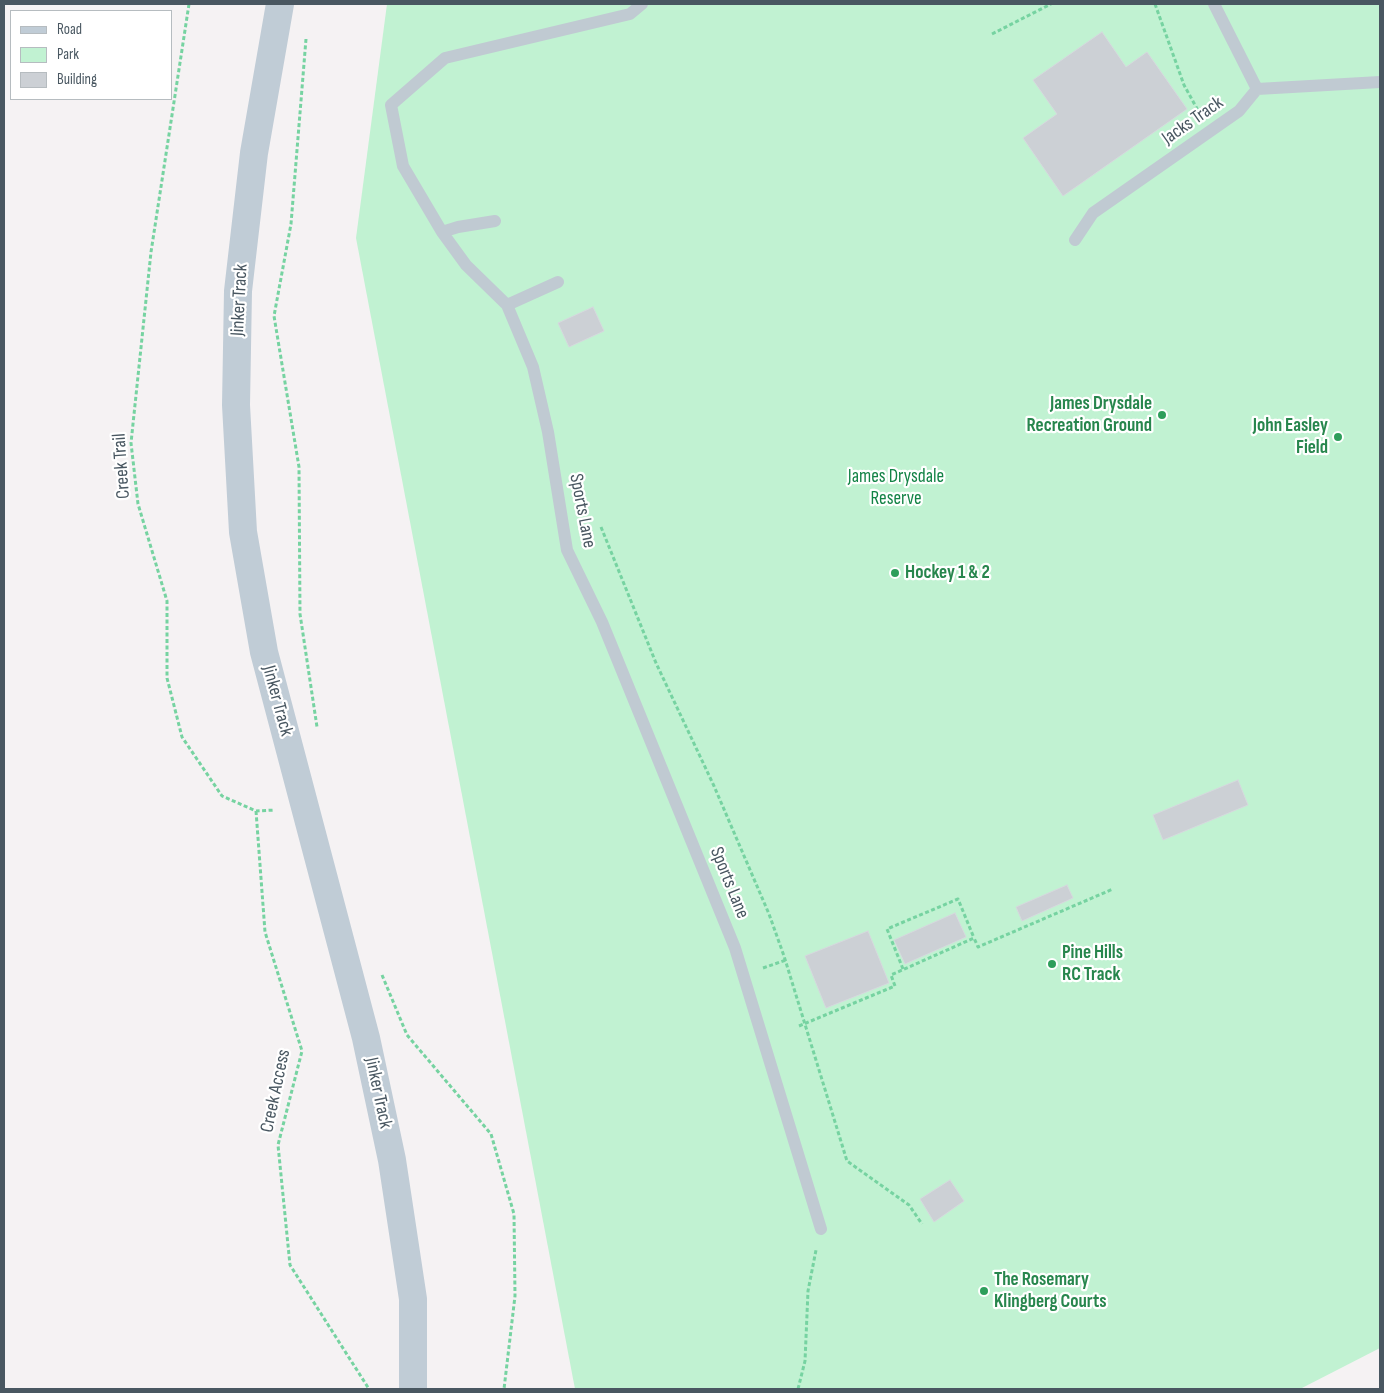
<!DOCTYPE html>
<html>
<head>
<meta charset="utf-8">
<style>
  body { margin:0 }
  #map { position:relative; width:1384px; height:1393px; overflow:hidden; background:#f5f2f3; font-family:"Sofia Sans Condensed",sans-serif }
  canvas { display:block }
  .frame { position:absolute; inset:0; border:5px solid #495761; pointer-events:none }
  .legend { position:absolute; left:10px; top:10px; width:162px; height:90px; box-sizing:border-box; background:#fff; border:1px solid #b6bcc0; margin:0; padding:6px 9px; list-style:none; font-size:15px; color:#495761 }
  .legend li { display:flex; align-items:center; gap:10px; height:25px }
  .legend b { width:25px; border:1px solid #b6bcc0 }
</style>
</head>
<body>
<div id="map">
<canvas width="1384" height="1393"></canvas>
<div class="frame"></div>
<ul class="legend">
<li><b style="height:6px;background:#c0ccd6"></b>Road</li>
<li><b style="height:14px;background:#c1f2d2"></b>Park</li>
<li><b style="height:14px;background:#ccd0d5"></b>Building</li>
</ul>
</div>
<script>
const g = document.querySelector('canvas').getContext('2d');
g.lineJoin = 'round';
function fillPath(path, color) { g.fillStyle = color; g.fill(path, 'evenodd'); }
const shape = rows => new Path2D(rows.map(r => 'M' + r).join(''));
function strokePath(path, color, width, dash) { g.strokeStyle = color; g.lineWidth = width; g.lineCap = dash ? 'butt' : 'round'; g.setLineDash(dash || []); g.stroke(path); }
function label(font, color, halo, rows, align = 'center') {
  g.font = font + ' "Sofia Sans Condensed",sans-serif'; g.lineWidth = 4.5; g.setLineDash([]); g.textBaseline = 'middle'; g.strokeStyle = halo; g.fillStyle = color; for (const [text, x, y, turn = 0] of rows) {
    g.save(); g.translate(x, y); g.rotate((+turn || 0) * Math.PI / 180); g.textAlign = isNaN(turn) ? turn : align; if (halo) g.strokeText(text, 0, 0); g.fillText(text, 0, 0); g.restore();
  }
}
const green = shape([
  [387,4,1380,4,1380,1348,1300,1389,575,1389,356,238]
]);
const building = shape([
  [1102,32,1126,67,1147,52,1187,109,1063,196,1023,138,1057,114,1033,80,1102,32],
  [593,307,604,331,569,347,558,323,593,307],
  [1238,780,1248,805,1163,840,1153,815,1238,780],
  [1067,885,1073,898,1022,921,1016,907,1067,885],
  [955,913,966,937,905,964,894,940,955,913],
  [868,931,889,983,826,1008,805,956,868,931],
  [950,1180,964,1201,934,1222,920,1199,950,1180]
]);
const path = shape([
  [189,4,151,252,131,443,138,504,167,601,167,678,182,737,222,796,256,811,275,810],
  [1155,4,1184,85,1200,114],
  [992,34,1051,4],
  [306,39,291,224,274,316,299,467,300,614,317,727],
  [601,527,656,663,714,786,769,914,784,956,847,1161,909,1205,922,1224],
  [256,811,265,932,302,1051,278,1145,290,1265,369,1389],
  [763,968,786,960],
  [903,969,887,929,958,899,974,938],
  [382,975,407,1035,491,1134,514,1214,515,1296,504,1389],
  [799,1026,895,986,891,975,974,938,978,947,1113,889],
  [798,1389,805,1361,808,1291,816,1250]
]);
const lane = shape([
  [642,4,630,14,445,58,391,105,403,166,442,232,466,265,507,305,533,367,548,432,567,550,602,622,735,948,821,1229],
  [1257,89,1380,82],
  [442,232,458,227,495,221],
  [1075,240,1093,213,1239,111,1257,89,1214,4],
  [507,305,558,282]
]);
const secondary = shape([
  [280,4,254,153,238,291,236,405,243,532,264,652,366,1038,392,1160,413,1299,413,1389]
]);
const markers = [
  [1162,415,5,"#2e9e5b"],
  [1338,437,5,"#2e9e5b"],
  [895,573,5,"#2e9e5b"],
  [1052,964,5,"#2e9e5b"],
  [984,1291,5,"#2e9e5b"]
];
const streetNames = [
  ["Jacks Track",1193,121,-35],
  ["Jinker Track",240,300,-87],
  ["Creek Trail",122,466,-94],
  ["Sports Lane",582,511,79],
  ["Jinker Track",277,701,75],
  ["Sports Lane",729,883,68],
  ["Creek Access",276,1091,-78],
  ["Jinker Track",378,1093,78]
];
const leisureNames = [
  ["James Drysdale",1152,404,"right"],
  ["Recreation Ground",1152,426,"right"],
  ["John Easley",1328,426,"right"],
  ["Field",1328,448,"right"],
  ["Hockey 1 & 2",905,573],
  ["Pine Hills",1062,953],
  ["RC Track",1062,975],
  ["The Rosemary",994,1280],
  ["Klingberg Courts",994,1302]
];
const parkNames = [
  ["James Drysdale",896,477],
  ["Reserve",896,499]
];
fillPath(green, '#c1f2d2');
fillPath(building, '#ccd0d5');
strokePath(building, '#d6d9de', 1);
strokePath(path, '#76d3a1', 3, [4, 2.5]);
strokePath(lane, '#c0cad2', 12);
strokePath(secondary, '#c0ccd6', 28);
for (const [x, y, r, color] of markers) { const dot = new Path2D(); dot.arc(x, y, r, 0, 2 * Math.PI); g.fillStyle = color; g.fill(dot); strokePath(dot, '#fff', 2); }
label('19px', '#495761', '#fff', streetNames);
label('bold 19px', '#27864d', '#fff', leisureNames, 'left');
label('19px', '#138346', '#fff', parkNames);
</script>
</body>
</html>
